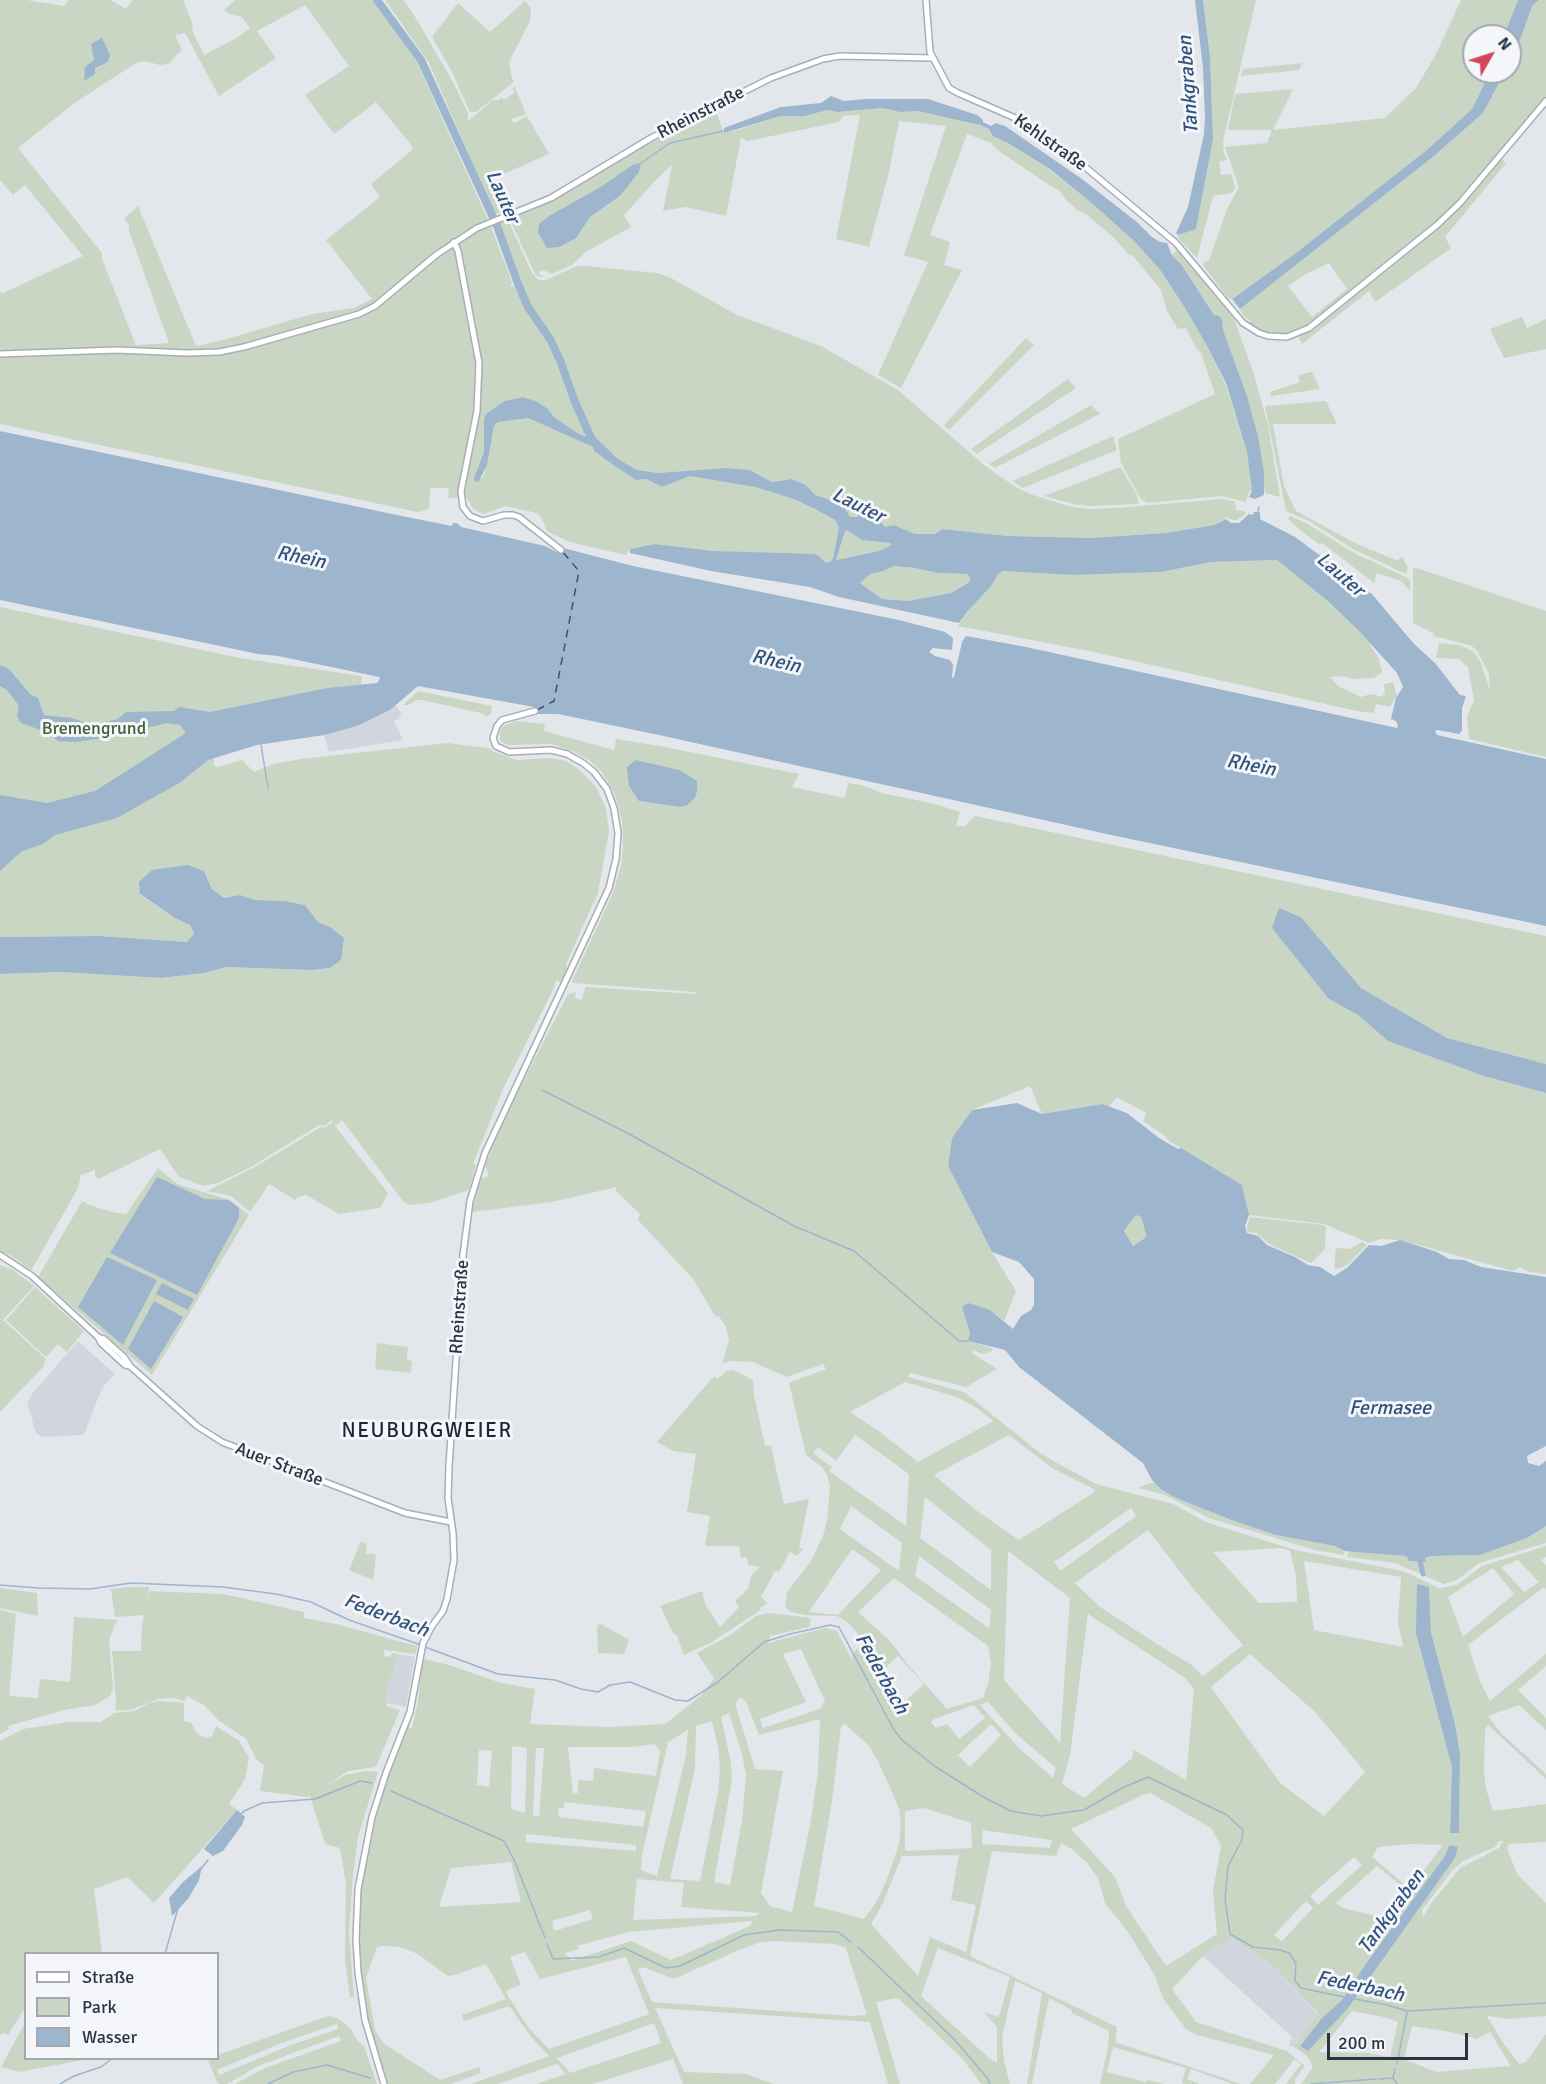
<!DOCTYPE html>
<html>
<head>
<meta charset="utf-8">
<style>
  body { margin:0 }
  #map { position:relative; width:1546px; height:2084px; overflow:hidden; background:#e3e7ec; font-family:Signika,sans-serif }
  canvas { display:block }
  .legend { position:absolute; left:24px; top:1952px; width:195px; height:108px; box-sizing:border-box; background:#f4f6f9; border:2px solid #a3a8b1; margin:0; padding:8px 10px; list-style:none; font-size:18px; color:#2a3445 }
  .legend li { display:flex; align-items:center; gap:12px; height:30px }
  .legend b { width:30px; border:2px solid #a3a8b1 }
  .north { position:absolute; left:1462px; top:24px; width:60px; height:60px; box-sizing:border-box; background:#f4f6f9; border:2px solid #a3a8b1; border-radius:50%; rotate:51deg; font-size:16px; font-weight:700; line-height:24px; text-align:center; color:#2a3445 }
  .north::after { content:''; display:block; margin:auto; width:21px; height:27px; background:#d5455b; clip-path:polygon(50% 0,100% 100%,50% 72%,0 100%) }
  .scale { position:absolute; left:1327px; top:2033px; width:141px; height:27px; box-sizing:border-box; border:3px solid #2a3445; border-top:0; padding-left:8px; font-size:18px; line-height:21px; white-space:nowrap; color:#2a3445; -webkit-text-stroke:4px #f4f6f9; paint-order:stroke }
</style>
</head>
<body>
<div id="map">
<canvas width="1546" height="2084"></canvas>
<ul class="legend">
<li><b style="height:8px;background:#fff"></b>Straße</li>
<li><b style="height:16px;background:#c9d6c4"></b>Park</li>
<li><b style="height:16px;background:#9db5cd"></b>Wasser</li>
</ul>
<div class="north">N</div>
<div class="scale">200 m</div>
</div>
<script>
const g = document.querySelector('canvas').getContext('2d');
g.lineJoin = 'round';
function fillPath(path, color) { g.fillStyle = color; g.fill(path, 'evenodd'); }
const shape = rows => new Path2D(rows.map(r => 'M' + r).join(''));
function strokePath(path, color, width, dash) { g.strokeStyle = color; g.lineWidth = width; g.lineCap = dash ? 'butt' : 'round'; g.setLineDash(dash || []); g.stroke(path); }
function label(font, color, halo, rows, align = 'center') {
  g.font = font + ' Signika,sans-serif'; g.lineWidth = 6; g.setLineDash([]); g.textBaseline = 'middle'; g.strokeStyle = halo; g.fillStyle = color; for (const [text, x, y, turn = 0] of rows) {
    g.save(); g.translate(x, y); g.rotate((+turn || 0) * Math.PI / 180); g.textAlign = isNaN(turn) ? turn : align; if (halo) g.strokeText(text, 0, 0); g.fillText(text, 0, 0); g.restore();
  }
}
const built = shape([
  [395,705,402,713,399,715,401,718,394,721,403,740,329,752,324,735,357,726,390,710],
  [78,1341,115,1374,102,1388,85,1432,82,1435,43,1437,37,1434,35,1430,27,1403,32,1394],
  [398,1654,415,1657,406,1707,386,1703,387,1691],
  [1231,1937,1272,1965,1319,2015,1294,2047,1289,2046,1292,2037,1203,1956]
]);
const green = shape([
  [0,0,27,0,64,6,68,0,110,0,126,9,132,0,183,0,193,25,192,30,204,55,240,36,250,28,242,17,229,14,224,10,235,0,372,0,401,37,417,62,491,227,512,282,510,287,514,286,519,296,526,295,498,221,507,218,532,273,539,280,545,280,577,266,586,266,657,273,671,278,737,315,821,346,898,390,984,465,1017,488,1033,495,1072,507,1089,509,1115,508,1222,499,1235,501,1236,510,1244,511,1246,514,1237,520,1232,520,1227,517,1214,525,1166,533,1090,538,1008,536,942,529,935,534,915,534,894,525,885,527,878,518,861,511,857,517,850,517,840,505,815,495,806,485,793,479,772,482,750,470,726,468,658,473,637,470,618,459,596,438,579,434,554,417,548,409,538,402,523,397,505,401,484,419,484,452,474,478,482,478,485,472,494,426,498,422,528,418,593,447,594,451,616,467,636,480,646,479,662,487,690,476,755,487,794,499,817,510,835,520,839,528,833,558,831,561,826,563,819,556,714,551,655,544,630,549,626,555,569,542,547,531,541,517,537,513,505,506,483,514,473,509,467,498,448,498,449,488,430,488,429,509,418,512,0,424,0,292,3,293,83,256,25,185,13,195,0,180],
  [305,5,349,66,305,95,334,134,376,102,413,147,411,151,371,184,380,197,326,240,372,299,354,308,312,314,220,341,196,346,138,206,124,219,129,225,129,231,169,343,136,345,102,259,102,253,18,148,76,102,136,63,144,61,160,65,168,64,182,50,175,35,185,33,219,96,276,58,257,31],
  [385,0,404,0,417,20,453,82,468,113,468,121,493,100,499,100,501,97,504,100,515,92,512,88,515,87,526,114,511,119,514,123,527,116,549,154,490,180,503,211,495,215,429,63],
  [1203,0,1256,0,1223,141,1224,154,1227,160,1219,162,1221,175,1232,174,1235,188,1232,193,1213,196,1197,258,1177,237,1182,233,1196,229,1213,139,1210,57],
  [1461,0,1518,0,1504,36,1474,36,1474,72,1490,72,1472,109,1428,149,1296,253,1230,300,1202,264,1209,260,1227,209,1239,187,1225,147,1267,143,1272,130,1228,130,1235,94,1293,89,1273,130,1385,118,1416,88,1436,54],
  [1539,0,1546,0,1546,98,1466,193,1445,214,1411,243,1311,324,1293,332,1277,335,1265,333,1247,324,1251,321,1244,317,1240,309,1434,156,1483,113,1505,72,1510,72,1510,61,1521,38,1532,6],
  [1329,263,1347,289,1312,317,1288,286,1304,275],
  [525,1,531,8,530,21,509,62,512,78,514,82,476,112,470,112,451,70,432,37,458,3,490,32],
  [1302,63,1299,70,1241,76,1243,69],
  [882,108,900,112,918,111,971,122,989,129,994,136,1008,143,1051,171,1095,206,1135,242,1161,271,1185,308,1207,346,1225,383,1247,452,1252,491,1249,492,1246,502,1222,496,1147,503,1141,499,1121,463,1118,439,1215,394,1201,353,1196,348,1186,328,1178,329,1167,311,1161,290,1134,257,1128,254,1114,238,1086,214,1077,210,1066,200,1059,190,1049,185,996,149,991,143,978,138,967,134,930,235,950,242,944,265,962,270,901,388,878,375,928,262,904,255,946,126,899,121,889,172,869,247,836,239,860,115,843,116,839,122,748,141,741,138,726,216,686,207,663,211,672,165,656,180,624,215,631,227,586,252,572,265,552,274,543,270,539,272,540,276,542,275,543,277,539,277,535,274,512,224,511,216,553,200,619,159,654,141,717,114,724,133,738,130,781,116,805,116,827,110,838,112],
  [634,164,638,172,620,196,590,217,599,188],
  [1501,158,1506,163,1445,237,1451,248,1375,302,1369,291,1302,344,1299,339,1301,335,1318,325,1337,310,1456,211],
  [1177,250,1206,282,1234,319,1253,371,1268,425,1280,497,1265,493,1258,436,1247,396,1223,330,1222,320,1214,315,1181,264,1172,255],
  [1522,317,1527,328,1546,319,1546,349,1504,358,1490,329],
  [1026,338,1034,345,949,430,944,425],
  [1312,372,1320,389,1271,396,1270,392,1300,382,1298,375],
  [1068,379,1076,388,977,454,971,449],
  [1326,401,1337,424,1273,424,1284,486,1291,501,1296,511,1357,544,1398,561,1402,556,1408,568,1406,574,1355,550,1307,520,1286,511,1265,406],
  [1091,405,1100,414,995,468,989,464],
  [1113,436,1117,450,1023,488,1013,481],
  [1120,467,1136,493,1139,504,1090,506,1073,504,1044,496],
  [1290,516,1306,523,1352,552,1408,578,1410,582,1410,591,1401,581,1377,573,1374,583,1322,543,1319,544,1300,530,1288,519],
  [848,529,862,540,890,543,893,546,879,551,836,560,845,531],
  [1277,560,1328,600,1360,632,1368,641,1379,659,1382,672,1374,678,1355,679,1339,676,1330,677,1338,686,1361,697,1371,694,1381,697,1385,693,1384,684,1393,682,1397,696,1390,707,1376,704,1374,713,1357,711,1089,651,958,626,967,612,991,586,998,574,1003,571,1071,575,1161,572,1211,562],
  [893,566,915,568,938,573,967,574,970,576,969,581,951,593,908,601,882,599,860,583,870,574,883,571],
  [1413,567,1546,611,1546,757,1469,739,1467,716,1474,701,1468,667,1459,659,1436,658,1439,643,1459,645,1474,652,1480,661,1490,690,1489,674,1477,651,1472,646,1434,636,1433,633,1413,623],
  [0,607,240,658,362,676,361,685,327,688,295,695,214,752,214,766,218,767,242,760,254,772,273,764,301,759,447,743,488,748,494,752,517,760,551,758,566,761,579,769,596,787,606,808,609,831,598,893,566,964,568,970,562,982,556,980,554,988,503,1089,473,1164,476,1165,469,1190,429,1203,409,1205,402,1200,342,1120,335,1126,388,1193,380,1208,339,1214,306,1195,298,1197,295,1200,269,1184,250,1212,231,1196,207,1191,253,1168,321,1127,324,1128,333,1122,332,1120,324,1126,319,1125,251,1167,218,1183,203,1186,179,1177,160,1149,98,1179,95,1176,95,1170,81,1175,78,1188,32,1269,30,1270,10,1255,0,1251,0,974,61,972,161,978,204,973,227,967,311,970,330,968,341,960,330,927,318,922,305,905,285,901,255,900,240,895,224,898,212,889,204,871,140,895,175,918,190,925,194,935,187,942,99,936,0,937],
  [418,691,492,706,491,714,486,716,481,713,422,700,417,700,408,705,403,705],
  [516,721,545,724,544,731,614,750,616,739,665,747,799,774,792,787,845,798,848,783,862,785,882,793,935,804,960,812,956,826,965,826,975,816,1546,936,1546,1064,1447,1038,1361,988,1302,918,1329,999,1358,1015,1388,1041,1484,1076,1546,1093,1546,1274,1529,1272,1520,1267,1513,1271,1400,1240,1381,1239,1369,1243,1324,1224,1249,1215,1242,1185,1169,1141,1164,1135,1143,1121,1146,1113,1117,1097,1108,1108,1101,1104,1042,1114,1030,1086,972,1110,952,1138,948,1166,992,1252,1016,1291,1004,1321,990,1310,962,1307,970,1333,969,1341,993,1349,992,1351,982,1354,974,1350,972,1353,997,1369,966,1387,910,1373,908,1377,964,1392,1040,1453,1057,1463,1096,1484,1173,1504,1206,1522,1295,1550,1403,1571,1439,1588,1457,1585,1482,1566,1546,1546,1546,1557,1541,1560,1546,1565,1546,1589,1544,1587,1468,1645,1480,1681,1490,1701,1546,1654,1546,1666,1518,1690,1546,1718,1546,1730,1519,1705,1488,1716,1502,1734,1546,1774,1546,1779,1488,1725,1485,1730,1484,1773,1486,1789,1493,1811,1546,1804,1546,1842,1509,1844,1507,1848,1517,1874,1546,1903,1546,2016,1510,2019,1488,2016,1488,2018,1504,2044,1519,2064,1526,2062,1546,2034,1546,2084,1301,2084,1313,2067,1307,2056,1294,2047,1319,2014,1272,1965,1231,1937,1203,1956,1172,1989,1196,2022,1287,2051,1305,2066,1295,2079,1295,2084,1286,2084,1301,2064,1295,2059,1275,2084,1250,2084,1274,2055,1197,2035,1186,2029,1164,2000,1154,1974,1128,1932,1105,1903,1098,1878,1087,1863,1072,1849,1061,1843,1056,1856,992,1851,970,1956,1117,2027,1115,2042,1241,2084,1232,2084,1191,2069,1187,2079,1200,2084,1186,2084,1182,2083,1186,2068,1113,2047,1107,2072,1146,2082,1148,2080,1164,2084,1100,2084,1108,2047,1109,2031,1072,2013,1072,2010,1049,1998,1032,2084,1027,2084,1042,1993,1015,1981,1002,2037,1004,2061,1010,2084,981,2084,962,2058,899,1999,896,1998,876,2002,900,2084,888,2084,870,2022,655,2008,684,2072,746,2074,774,2084,683,2084,673,2059,592,2084,536,2084,566,2074,557,2064,497,2084,471,2084,549,2056,532,2038,509,2006,464,2021,462,2015,506,1999,486,1964,455,1975,448,1976,418,1954,400,1947,384,1946,377,1947,366,1978,375,2030,383,2043,440,2080,479,2067,481,2073,451,2084,388,2084,372,2037,366,2008,361,1974,359,1910,366,1852,384,1788,403,1737,408,1727,412,1728,418,1701,422,1660,424,1659,449,1665,501,1683,535,1689,530,1724,609,1727,665,1724,702,1695,714,1678,697,1653,730,1635,756,1616,768,1613,811,1618,809,1627,770,1636,768,1643,825,1628,837,1631,854,1664,851,1655,859,1647,895,1710,924,1684,898,1656,880,1673,858,1634,847,1622,837,1616,805,1615,791,1612,785,1607,787,1592,811,1561,823,1536,827,1521,830,1486,827,1475,822,1467,806,1455,789,1383,826,1369,823,1364,787,1377,753,1362,730,1361,722,1364,729,1340,726,1327,719,1316,716,1317,693,1279,638,1220,640,1214,615,1190,617,1187,552,1202,472,1212,480,1179,489,1176,485,1165,503,1121,568,994,576,992,575,998,581,1000,586,987,696,994,695,992,573,983,572,981,613,893,621,866,623,844,622,820,615,794,601,771,589,760,575,752,551,744,508,745,500,741,500,732,503,726],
  [636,760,651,764,697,792,695,798,686,806,680,807,639,801],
  [905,1382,957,1397,977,1408,993,1421,918,1462,880,1432,850,1412],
  [855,1435,909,1474,906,1526,829,1471,832,1467,813,1453,818,1447,836,1461],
  [1009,1435,1052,1468,1096,1490,1093,1493,1019,1540,977,1511,934,1475],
  [925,1497,991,1550,991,1590,920,1538],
  [851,1506,902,1543,899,1571,840,1529],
  [1131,1508,1136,1516,1060,1571,1054,1562],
  [1148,1530,1195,1591,1243,1645,1203,1676,1192,1665,1157,1644,1100,1607,1075,1583],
  [1282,1548,1290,1551,1296,1576,1297,1602,1259,1603,1213,1552],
  [852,1549,881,1570,838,1615,809,1612],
  [1008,1551,1070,1598,1060,1743,1004,1680],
  [919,1556,991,1610,989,1628,915,1576],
  [1518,1560,1539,1582,1524,1592,1501,1567],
  [1304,1561,1401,1577,1398,1622,1403,1647,1314,1630],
  [1493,1568,1514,1594,1463,1637,1448,1597],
  [894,1578,988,1646,991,1663,988,1684,983,1698,947,1709,909,1666,890,1641,858,1612],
  [1429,1587,1431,1632,1455,1724,1460,1754,1459,1833,1450,1833,1452,1767,1416,1635],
  [1088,1614,1185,1678,1194,1689,1186,1780,1134,1750,1132,1758,1084,1798,1062,1784,1070,1755],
  [801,1649,825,1701,820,1709,763,1728,760,1719,806,1702,783,1654],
  [1250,1654,1316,1713,1365,1772,1324,1816,1280,1783,1211,1687],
  [741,1697,746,1702,759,1735,820,1719,818,1771,811,1820,792,1912,770,1906,761,1893,783,1771,755,1769,735,1703],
  [988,1702,1015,1733,1056,1768,1053,1778,1019,1748,980,1705],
  [974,1705,985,1718,959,1739,947,1724,936,1728,931,1723,934,1719],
  [729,1713,742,1754,746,1775,742,1821,730,1885,714,1882,732,1780,731,1763,721,1717],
  [712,1721,718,1748,720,1768,718,1792,700,1881,670,1879,695,1768,696,1726],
  [845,1724,869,1746,878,1761,899,1808,901,1824,899,1844,886,1882,875,1904,864,1919,814,1906,832,1801,841,1726],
  [991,1724,1001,1735,970,1767,958,1755],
  [688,1730,686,1755,657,1876,641,1870,642,1855,668,1742],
  [655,1744,660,1751,656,1776,594,1768,593,1781,578,1780,578,1793,573,1794,568,1747,632,1747],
  [512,1746,527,1748,525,1813,511,1809],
  [536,1748,544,1748,539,1817,533,1815],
  [479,1750,492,1751,489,1787,477,1785],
  [1150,1793,1211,1828,1221,1846,1213,1891,1217,1934,1166,1966,1126,1906,1115,1877,1071,1829,1143,1795],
  [564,1802,646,1811,643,1827,559,1817,558,1808,564,1808],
  [924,1808,971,1823,972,1848,905,1851,905,1811],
  [983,1830,1017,1835,1052,1840,1050,1848,982,1844],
  [526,1834,636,1845,636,1851,526,1842],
  [1499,1841,1503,1841,1499,1848,1460,1868,1432,1902,1423,1917,1422,1910,1452,1871,1463,1861,1495,1847],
  [1410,1844,1443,1845,1410,1889,1372,1857,1378,1847],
  [1449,1845,1458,1847,1455,1858,1349,2007,1307,2051,1300,2045,1322,2018,1342,2000,1365,1965,1445,1856],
  [959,1855,951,1900,976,1905,966,1952,930,1937,918,1976,871,1924,882,1905,902,1856],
  [1354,1857,1362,1865,1318,1905,1310,1896],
  [511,1862,521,1902,439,1907,451,1868],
  [1377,1866,1406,1890,1388,1919,1343,1908,1336,1903],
  [637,1879,684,1883,681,1907,760,1913,756,1916,633,1920],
  [1306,1901,1313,1908,1282,1941,1274,1935],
  [590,1910,593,1919,554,1931,552,1921],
  [752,1921,753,1922,748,1927,671,1960,631,1941,571,1961,565,1953,579,1949,577,1946,628,1932],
  [773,1941,835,1944,846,1948,867,2015,850,2016,652,2002,638,1970,643,1967,674,1979,739,1950,761,1942],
  [938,1948,1010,1977,999,2017,984,2012,997,2027,997,2063,990,2059,921,1996],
  [525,1952,540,1979,626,1957,649,2014,549,2049,528,2027,505,1991,521,1985,510,1957],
  [1352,2011,1384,2017,1398,2022,1390,2057,1368,2053,1319,2052],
  [654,2023,661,2043,570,2073,557,2058],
  [1412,2026,1446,2031,1477,2039,1490,2032,1511,2066,1436,2072,1404,2059],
  [158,1168,177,1184,230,1200,249,1215,152,1375,38,1277,82,1201,92,1206,116,1213,126,1214],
  [1136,1215,1141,1217,1146,1234,1145,1238,1133,1246,1124,1231],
  [1250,1217,1323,1225,1326,1227,1325,1249,1311,1263,1269,1244,1256,1233,1248,1232,1247,1228],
  [1362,1242,1367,1245,1347,1265,1337,1269,1334,1268,1336,1248,1350,1249],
  [0,1265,13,1270,34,1286,3,1320,46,1359,43,1367,0,1412],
  [35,1287,84,1331,67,1352,58,1344,46,1357,6,1320],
  [377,1343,408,1347,407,1360,412,1361,411,1373,375,1369],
  [732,1369,753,1380,754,1395,765,1446,771,1446,784,1504,809,1499,799,1548,803,1549,797,1556,790,1552,779,1572,775,1571,761,1597,768,1603,760,1608,761,1610,712,1642,684,1655,677,1636,673,1633,660,1606,702,1591,705,1604,720,1627,739,1607,735,1601,748,1589,751,1576,760,1567,748,1565,747,1558,741,1557,739,1546,705,1546,710,1516,687,1512,696,1454,673,1451,657,1442,714,1376,717,1379,728,1370,730,1372],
  [1149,1483,1156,1483,1162,1490,1176,1498,1234,1521,1276,1535,1335,1546,1345,1551,1344,1555,1315,1550,1209,1518,1165,1495,1138,1488],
  [1546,1526,1546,1543,1479,1563,1457,1580,1444,1584,1395,1563,1348,1557,1347,1555,1350,1551,1384,1553,1406,1556,1409,1561,1425,1562,1425,1558,1431,1556,1480,1555,1527,1538],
  [361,1541,367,1544,366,1554,376,1554,373,1580,349,1570],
  [131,1587,149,1587,144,1615,115,1617,111,1589],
  [0,1588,37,1593,38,1616,0,1608],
  [149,1591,223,1594,304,1612,304,1618,336,1624,417,1646,416,1654,384,1650,384,1656,390,1657,392,1653,398,1654,387,1691,386,1706,400,1710,376,1767,348,1771,322,1788,345,1775,367,1771,378,1772,358,1837,353,1875,349,1932,354,1997,350,1998,345,1959,346,1884,340,1848,325,1844,310,1796,307,1797,260,1791,264,1765,256,1759,246,1739,218,1720,204,1705,187,1696,185,1701,174,1698,158,1699,133,1709,122,1711,115,1710,116,1702,112,1651,141,1651,142,1624],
  [0,1610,16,1614,9,1696,38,1698,40,1679,70,1682,74,1617,117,1620,109,1640,113,1688,110,1696,95,1705,64,1710,8,1726,9,1729,0,1734],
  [599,1624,603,1625,629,1640,624,1654,598,1653,597,1627],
  [160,1701,184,1703,184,1721,191,1723,197,1734,206,1738,212,1736,216,1726,239,1741,249,1758,245,1779,229,1804,237,1810,154,1903,127,1877,94,1889,102,1953,26,1954,25,2008,8,2035,4,2033,2,2035,0,2034,0,1741,23,1729,68,1722,101,1722,114,1713,135,1711,149,1703],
  [328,2016,339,2019,351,2029,357,2040,364,2046,377,2084,235,2084,265,2068,341,2041,339,2036,258,2066,227,2084,219,2084,217,2082,208,2060,218,2058,218,2055,226,2052],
  [337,2024,338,2029,291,2045,219,2075,217,2070,279,2044],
  [25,2023,26,2058,89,2059,19,2072,1,2067]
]);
const water = shape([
  [1195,0,1203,0,1210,57,1213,139,1196,229,1178,235,1176,233,1188,207,1204,134,1205,117,1203,68],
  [1518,0,1539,0,1532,6,1521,38,1510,61,1510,36,1504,36],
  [102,38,110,55,108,62,95,68,95,74,84,81,85,67,94,60,91,44],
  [1490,72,1505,72,1483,113,1434,156,1240,309,1232,299,1296,253,1428,149,1472,109],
  [831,96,844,101,865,99,928,99,977,115,983,120,983,122,991,126,996,123,1005,126,1082,179,1138,223,1152,237,1160,242,1167,243,1172,255,1181,264,1214,315,1219,316,1222,320,1223,330,1247,396,1258,436,1264,472,1264,495,1255,499,1249,497,1252,491,1247,452,1226,383,1207,346,1185,308,1161,271,1135,242,1095,206,1051,170,1008,143,993,136,989,129,980,125,918,111,900,112,882,108,838,112,827,110,805,116,781,116,724,133,724,128,781,107,821,103],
  [641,163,639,172,620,196,590,217,576,238,559,247,547,248,538,232,539,224,549,216,599,188,634,164],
  [523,397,538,402,548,409,554,417,579,434,588,437,596,438,618,459,637,470,658,473,726,468,750,470,772,482,792,479,806,485,815,495,842,504,850,517,857,517,861,510,875,515,885,527,894,525,915,534,935,534,942,529,1008,536,1090,538,1166,533,1214,525,1226,519,1231,523,1239,523,1249,514,1253,515,1254,512,1260,512,1260,519,1295,537,1372,594,1414,644,1435,663,1460,695,1466,696,1462,708,1462,731,1459,734,1438,730,1435,731,1437,735,1546,759,1546,926,1116,836,659,735,558,714,536,714,534,707,418,686,390,710,357,726,324,735,257,745,208,760,181,782,117,818,55,835,43,844,22,851,0,871,0,795,47,803,95,791,186,733,180,725,167,723,104,738,76,742,57,741,52,734,21,723,17,716,19,706,8,691,0,686,0,665,9,669,30,694,38,698,44,715,72,718,93,725,118,719,126,712,174,711,179,707,210,712,327,688,377,683,380,679,379,677,360,673,278,656,258,654,0,600,0,431,392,514,452,526,453,523,457,523,461,527,545,546,558,553,563,548,633,566,899,620,945,632,953,638,952,650,933,648,929,652,935,656,950,660,953,665,952,678,954,677,962,642,966,636,1026,647,1397,728,1398,726,1396,721,1391,719,1396,698,1403,687,1397,673,1360,632,1328,601,1277,560,1211,562,1161,572,1071,575,1003,571,998,574,991,586,967,612,959,623,839,597,810,587,711,571,630,553,630,549,655,544,714,551,814,554,819,556,826,563,831,561,833,558,839,528,835,520,817,510,794,499,755,487,690,476,662,487,646,479,636,480,616,467,594,451,593,447,528,418,498,422,494,426,487,465,479,481,475,482,474,478,484,452,484,419,486,414,505,401],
  [847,530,862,540,890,543,892,545,879,551,836,560,845,531],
  [894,566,915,568,938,573,967,574,970,577,969,582,951,593,908,601,882,599,860,583,870,574,883,571],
  [636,760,679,770,697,781,697,792,695,798,686,806,680,807,639,801,629,786,627,767],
  [188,865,204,871,212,889,224,898,240,895,255,900,285,901,305,905,318,922,330,927,344,938,341,960,330,968,311,970,227,967,204,973,161,978,61,972,0,974,0,937,99,936,187,942,194,934,190,925,175,918,140,894,139,882,152,870],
  [1279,908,1302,918,1361,988,1447,1038,1546,1064,1546,1093,1484,1076,1388,1041,1358,1015,1329,999,1272,928],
  [1017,1103,1042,1114,1102,1104,1127,1113,1159,1138,1178,1149,1181,1148,1242,1185,1249,1215,1245,1226,1247,1233,1258,1236,1267,1245,1295,1257,1308,1265,1320,1267,1334,1276,1347,1268,1369,1245,1381,1246,1400,1240,1437,1252,1449,1259,1464,1260,1481,1267,1546,1277,1546,1446,1527,1456,1528,1463,1539,1466,1546,1461,1546,1526,1527,1538,1480,1555,1431,1556,1425,1558,1426,1562,1409,1561,1406,1556,1345,1551,1335,1546,1276,1535,1234,1521,1176,1498,1162,1490,1152,1480,1143,1463,1019,1367,1005,1350,968,1341,970,1333,962,1307,968,1303,990,1310,1013,1329,1021,1316,1031,1310,1034,1305,1034,1279,1019,1262,992,1252,948,1166,952,1138,972,1110],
  [1136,1215,1141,1217,1146,1234,1145,1238,1133,1246,1124,1231],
  [157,1177,205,1199,229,1200,239,1208,239,1218,197,1295,110,1253],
  [107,1257,157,1280,123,1345,78,1307],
  [162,1283,194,1299,188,1310,156,1294],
  [154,1301,183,1317,151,1369,128,1349],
  [1417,1584,1429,1587,1431,1632,1455,1724,1460,1754,1459,1833,1450,1833,1452,1767,1416,1634],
  [237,1810,245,1817,242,1825,223,1851,213,1856,204,1849],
  [1449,1845,1458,1847,1455,1858,1349,2007,1308,2051,1300,2046,1322,2018,1342,2000,1365,1965,1445,1856],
  [202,1866,199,1880,188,1899,172,1916,169,1898,183,1882]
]);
const stream = shape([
  [641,163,670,143,723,131],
  [1258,511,1259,507],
  [261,745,268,788],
  [542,1090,631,1135,794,1226,854,1251,959,1341,968,1341],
  [0,1585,38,1588,90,1589,131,1583,223,1587,276,1594,311,1602,349,1620,421,1645],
  [425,1647,498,1674,555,1680,581,1689,598,1692,610,1685,630,1682,675,1700,688,1701,718,1682,764,1642,790,1634,830,1625,839,1627,894,1730,903,1741,936,1767,985,1798,1011,1811,1041,1816,1084,1810,1122,1788,1148,1777,1227,1815,1243,1830,1242,1840,1228,1866,1225,1899,1230,1934,1253,1947,1280,1950,1289,1953,1296,1963,1295,1981,1301,1988,1344,1997],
  [391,1791,504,1841,515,1862,545,1938],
  [241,1814,244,1811,262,1803,315,1799,360,1781,372,1783],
  [201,1869,208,1860],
  [547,1944,553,1959,599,1957,624,1948,666,1968,680,1966,744,1935,780,1930,838,1932,851,1942],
  [858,1947,954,2039,988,2079,990,2084],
  [165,1954,178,1908],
  [1355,1999,1387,2005,1407,2011,1546,2003],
  [1398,2059,1407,2012],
  [1397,2064,1397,2061],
  [1393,2077,1395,2069],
  [1393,2078,1397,2084],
  [1379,2079,1393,2078],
  [60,2084,74,2076,101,2067,113,2058],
  [268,2084,293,2072,327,2065,370,2078],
  [1311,2084,1376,2079]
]);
const canal = shape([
  [1420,1561,1423,1574]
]);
const river = shape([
  [377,0,421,60,497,226,518,284,528,307,550,339,560,360,575,402,593,442,598,447]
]);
const ferry = shape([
  [537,710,554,701,579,571,561,550]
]);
const secondary = shape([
  [926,0,930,52,949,88,958,93,1022,121,1060,146,1176,243,1243,323,1259,333,1268,336,1287,337,1309,328,1437,225,1460,203,1546,101],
  [454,242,458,251,479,363,477,411,461,491,463,507,470,516,483,521,504,515,513,515,519,517,561,550],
  [0,354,117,350,187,353,219,352,244,347,359,314,375,306,436,255,477,228,551,198,651,138,771,78,823,59,840,56,933,58],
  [0,1255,32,1276,98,1337,104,1339,124,1357,130,1366],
  [98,1337,101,1343,125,1365,130,1366,197,1426,222,1442,405,1513,451,1522],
  [384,2084,365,2020,358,1972,356,1940,358,1889,372,1817,386,1773,410,1712,423,1643,432,1626,443,1611,447,1599,454,1560,453,1533,448,1498,449,1466,463,1255,470,1201,485,1153,609,888,616,859,618,833,614,808,607,789,594,772,583,763,567,754,551,750,509,752,496,746,493,738,497,726,502,720,535,711]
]);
const streetNames = [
  ["Rheinstraße",701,113,-27],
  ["Kehlstraße",1050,143,35],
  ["Rheinstraße",460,1307,-86],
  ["Auer Straße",279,1465,21]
];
const parkNames = [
  ["Bremengrund",94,729]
];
const waterNames = [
  ["Tankgraben",1189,85,-94],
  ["Lauter",502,197,66],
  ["Lauter",858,506,26],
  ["Rhein",301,558,12],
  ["Lauter",1340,575,41],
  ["Rhein",776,662,13],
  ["Rhein",1251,766,11],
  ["Fermasee",1390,1409],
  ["Federbach",386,1616,21],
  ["Federbach",881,1674,61],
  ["Tankgraben",1392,1912,-54],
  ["Federbach",1360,1987,12]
];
const quarterNames = [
  ["NEUBURGWEIER",427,1431]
];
fillPath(built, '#d1d6de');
fillPath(green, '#c9d6c4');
fillPath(water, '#9db5cd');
strokePath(stream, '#9db5cd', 1.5);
strokePath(canal, '#9db5cd', 5);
strokePath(river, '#9db5cd', 8);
strokePath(ferry, '#32537c', 1.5, [8, 6]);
strokePath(secondary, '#a8aeb7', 8);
strokePath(secondary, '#fff', 5);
label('18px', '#2a3445', '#f4f6f9', streetNames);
label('18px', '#3f6237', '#f4f6f9', parkNames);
label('italic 20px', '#32537c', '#f4f6f9', waterNames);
g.letterSpacing = '1.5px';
label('21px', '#1c2536', '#f4f6f9', quarterNames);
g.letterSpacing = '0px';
</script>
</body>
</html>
